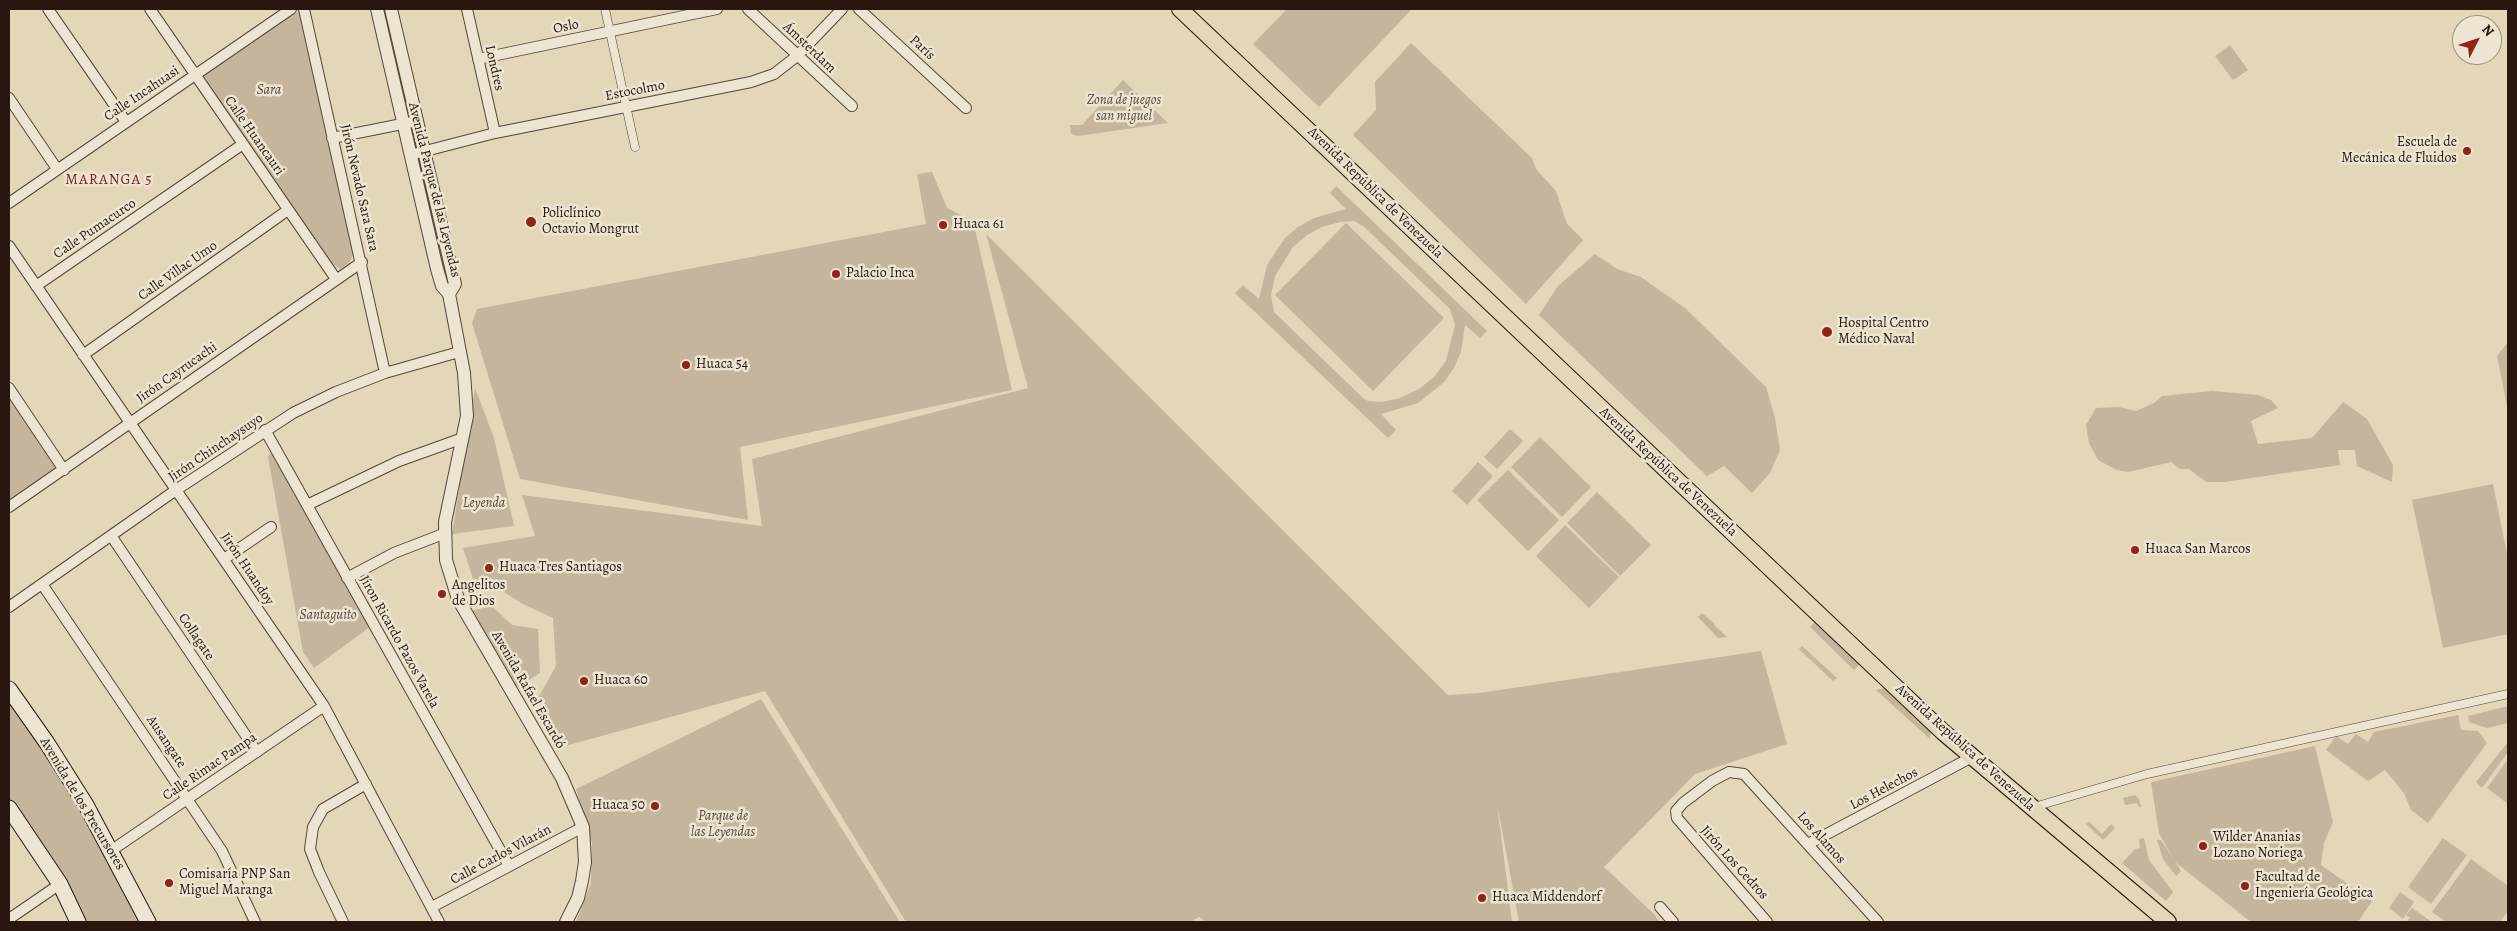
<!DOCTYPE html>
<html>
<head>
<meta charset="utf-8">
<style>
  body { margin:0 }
  #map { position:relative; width:2517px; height:931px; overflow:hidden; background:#e4d6b9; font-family:Alegreya,serif }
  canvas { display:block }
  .frame { position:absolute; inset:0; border:10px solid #28160f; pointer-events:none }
  .north { position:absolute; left:2452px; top:15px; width:50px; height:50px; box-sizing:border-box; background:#ede4d2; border:1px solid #9e9284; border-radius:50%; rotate:49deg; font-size:14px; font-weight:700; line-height:20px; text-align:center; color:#28160f }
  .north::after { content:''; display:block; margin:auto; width:18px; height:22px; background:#8f2418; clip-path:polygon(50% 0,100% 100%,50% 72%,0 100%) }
</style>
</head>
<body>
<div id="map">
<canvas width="2517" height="931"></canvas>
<div class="frame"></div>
<div class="north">N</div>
</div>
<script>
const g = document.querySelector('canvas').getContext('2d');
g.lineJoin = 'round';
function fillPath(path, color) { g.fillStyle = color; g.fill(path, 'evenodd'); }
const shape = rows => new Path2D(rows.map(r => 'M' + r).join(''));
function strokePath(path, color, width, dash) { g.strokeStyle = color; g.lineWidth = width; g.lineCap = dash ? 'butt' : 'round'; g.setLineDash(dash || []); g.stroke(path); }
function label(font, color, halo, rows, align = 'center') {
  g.font = font + ' Alegreya,serif'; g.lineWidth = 5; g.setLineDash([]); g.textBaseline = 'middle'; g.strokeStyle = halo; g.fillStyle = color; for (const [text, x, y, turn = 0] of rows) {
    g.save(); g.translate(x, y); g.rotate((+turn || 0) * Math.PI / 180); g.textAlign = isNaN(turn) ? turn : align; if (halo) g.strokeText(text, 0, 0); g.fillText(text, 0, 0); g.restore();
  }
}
const green = shape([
  [1287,9,1412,9,1319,107,1253,44],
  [300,10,354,253,349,263,341,269,332,264,204,80,205,75],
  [1411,43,1532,158,1536,169,1556,191,1567,224,1583,240,1526,304,1353,135,1376,110,1375,82],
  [2230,45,2248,70,2233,80,2215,56],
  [1123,80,1168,123,1078,136,1071,134,1070,125,1082,125],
  [932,172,947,208,973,221,1012,390,740,447,748,520,520,479,472,323,477,309,926,224,917,174],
  [1336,186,1487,331,1480,338,1465,325,1461,352,1454,368,1444,382,1418,403,1381,414,1396,430,1388,438,1235,293,1243,285,1259,299,1267,265,1285,238,1298,227,1314,218,1346,209,1330,193],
  [1354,221,1363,226,1450,309,1455,325,1446,361,1434,377,1419,389,1400,398,1382,402,1368,401,1363,398,1274,312,1271,295,1275,276,1293,247,1307,235,1322,227,1340,222],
  [1346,223,1444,318,1373,391,1275,295],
  [986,234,1448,695,1479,693,1761,651,1787,744,1695,774,1604,867,1655,915,1659,922,1519,922,1497,803,1512,922,1206,922,1199,917,1190,922,906,922,765,691,558,748,537,700,556,666,553,618,523,604,496,587,476,588,463,548,535,536,522,495,762,526,752,459,1028,388],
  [1595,254,1617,269,1641,277,1686,309,1766,387,1775,418,1780,450,1770,473,1752,493,1724,466,1707,476,1539,315,1558,286],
  [2508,342,2508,411,2497,356],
  [475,388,494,438,514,526,452,534],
  [2212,391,2258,395,2271,400,2278,408,2251,421,2258,444,2312,438,2343,402,2367,419,2393,465,2392,482,2357,466,2355,450,2338,450,2340,465,2224,482,2206,482,2189,469,2180,469,2171,462,2128,472,2117,470,2098,460,2089,443,2086,425,2096,408,2119,407,2136,411,2154,403,2162,396],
  [9,395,57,468,9,500],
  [1510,429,1523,441,1497,469,1484,457],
  [1540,437,1591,487,1562,517,1511,467],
  [272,451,370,627,314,668,303,652,268,457],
  [1478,462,1493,476,1467,505,1452,491],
  [1508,470,1559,520,1528,551,1477,500],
  [2493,484,2508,559,2508,634,2443,648,2412,500],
  [1597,492,1651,545,1620,576,1567,523],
  [1565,525,1619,577,1589,608,1536,556],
  [492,606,512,625,538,629,540,673,511,691,466,612],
  [1702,613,1715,624,1714,625,1727,637,1718,638,1698,617],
  [1818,619,1863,661,1854,670,1810,627],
  [1802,646,1837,678,1833,681,1799,649],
  [1885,688,1931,731,1930,739,1876,690],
  [761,699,900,922,576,922,591,883,592,843,576,789],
  [12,702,109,849,143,922,81,922,70,889,9,798,9,704],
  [2508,706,2508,723,2487,728,2469,722,2468,716],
  [2458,715,2461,730,2478,731,2487,743,2428,823,2411,810,2404,793,2385,770,2368,781,2326,750,2336,736,2348,744,2356,734,2368,742,2374,732],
  [2508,742,2508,752,2482,788,2476,782],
  [2315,746,2333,822,2324,843,2321,865,2372,901,2358,922,2251,922,2175,862,2159,833,2151,782],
  [2508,759,2508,804,2487,788],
  [2135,795,2139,799,2141,807,2139,807,2137,803,2125,805,2123,798],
  [2089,822,2102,834,2111,824,2115,828,2103,840,2086,824],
  [2144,838,2149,860,2173,892,2166,901,2122,863,2135,849,2140,848,2139,839],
  [2443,838,2467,855,2431,904,2408,887],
  [2157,840,2161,840,2181,871,2176,876,2163,859],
  [2471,859,2508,886,2508,911,2500,922,2446,922,2432,912],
  [2400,892,2414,902,2403,919,2389,908],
  [2412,908,2432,922,2406,922,2410,918,2406,915]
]);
const pedestrian = shape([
  [605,9,635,147],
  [2034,807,2147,774,2508,694]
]);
const minor = shape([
  [48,9,126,122],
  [150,9,336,279],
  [304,9,385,373],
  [467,9,495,133],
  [748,9,852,106],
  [859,9,966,108],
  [478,59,717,9],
  [9,98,57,169],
  [332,138,417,121],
  [410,155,495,133,751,82,774,74,797,56,842,9],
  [9,203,291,9],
  [9,246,324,706,439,922],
  [36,286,243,144],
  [83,355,288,210],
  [9,388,64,470],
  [265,430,509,866],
  [307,505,399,461,463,438],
  [9,507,362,262],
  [112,537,257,752],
  [224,559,271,527],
  [347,578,394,553,443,534],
  [42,584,222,851,255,922],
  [9,607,176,490,293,413,336,392,385,373,459,352],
  [1808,844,1972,757],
  [112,850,324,706],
  [432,907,583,827],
  [1660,907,1673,922],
  [9,919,60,884],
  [343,922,319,872,310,849,313,827,323,809,366,784],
  [1767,922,1677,818,1676,811,1683,803,1712,781,1729,772,1744,774,1878,922]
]);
const tertiary = shape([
  [377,9,437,269,442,286,449,294],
  [391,9,451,267,455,284,449,294],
  [449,294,464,373,467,416,445,522,446,560,458,599,562,778,583,827,585,862,582,881,578,898,566,922]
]);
const secondary = shape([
  [9,689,47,743,86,805,148,922],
  [9,808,60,884,78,922]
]);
const primary = shape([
  [1180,9,1943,732,2168,922]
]);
const markers = [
  [2467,151,5,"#8f2418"],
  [531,222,6,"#8f2418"],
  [943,225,5,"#8f2418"],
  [836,274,5,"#8f2418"],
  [1827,332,6,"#8f2418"],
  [686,365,5,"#8f2418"],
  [2135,550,5,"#8f2418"],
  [489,568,5,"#8f2418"],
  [442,594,5,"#8f2418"],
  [584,681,5,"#8f2418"],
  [655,806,5,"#8f2418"],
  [2203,846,5,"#8f2418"],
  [169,883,5,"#8f2418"],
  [2245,886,5,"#8f2418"],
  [1482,898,5,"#8f2418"]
];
const streetNames = [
  ["Oslo",566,27,-12],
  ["Ámsterdam",809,48,43],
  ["París",922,48,43],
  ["Londres",494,68,77],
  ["Estocolmo",635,91,-11],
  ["Calle Incahuasi",142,94,-34],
  ["Calle Huancauri",254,136,55],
  ["Jirón Nevado Sara Sara",359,188,77],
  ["Avenida Parque de las Leyendas",434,190,76],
  ["Avenida República de Venezuela",1375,193,44],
  ["Calle Pumacurco",95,229,-34],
  ["Calle Villac Umo",178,271,-35],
  ["Jirón Cayrucachi",177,373,-35],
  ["Jirón Chinchaysuyo",216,448,-34],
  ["Avenida República de Venezuela",1668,472,43],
  ["Jirón Huandoy",247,569,56],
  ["Collagate",196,637,56],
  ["Jíron Ricardo Pazos Varela",399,642,61],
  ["Avenida Rafael Escardó",528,690,60],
  ["Ausangate",166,742,56],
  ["Avenida República de Venezuela",1965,748,42],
  ["Calle Rimac Pampa",210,767,-34],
  ["Los Helechos",1884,789,-28],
  ["Avenida de los Precursores",82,804,59],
  ["Los Alamos",1821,838,48],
  ["Calle Carlos Vilarán",501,855,-28],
  ["Jirón Los Cedros",1734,863,48]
];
const parkNames = [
  ["Sara",269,91],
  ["Zona de juegos",1124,101],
  ["san miguel",1124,117],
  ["Leyenda",484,504],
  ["Santaguito",328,616],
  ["Parque de",723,817],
  ["las Leyendas",723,833]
];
const poiNames = [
  ["Escuela de",2457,143,"right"],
  ["Mecánica de Fluidos",2457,159,"right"],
  ["Policlínico",542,214],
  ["Octavio Mongrut",542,230],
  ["Huaca 61",953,225],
  ["Palacio Inca",846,274],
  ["Hospital Centro",1838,324],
  ["Médico Naval",1838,340],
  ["Huaca 54",696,365],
  ["Huaca San Marcos",2145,550],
  ["Huaca Tres Santiagos",499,568],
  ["Angelitos",452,586],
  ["de Dios",452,602],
  ["Huaca 60",594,681],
  ["Huaca 50",645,806,"right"],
  ["Wilder Ananias",2213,838],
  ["Lozano Noriega",2213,854],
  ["Comisaría PNP San",179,875],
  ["Miguel Maranga",179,891],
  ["Facultad de",2255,878],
  ["Ingeniería Geológica",2255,894],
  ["Huaca Middendorf",1492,898]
];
const neighbourhoodNames = [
  ["MARANGA 5",109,180]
];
fillPath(green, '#c4b59c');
strokePath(pedestrian, '#57463a', 9);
strokePath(minor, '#57463a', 12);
strokePath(tertiary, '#57463a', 14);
strokePath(secondary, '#28160f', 17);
strokePath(primary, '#28160f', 18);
strokePath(pedestrian, '#ede4d2', 8);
strokePath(minor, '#ede4d2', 10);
strokePath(tertiary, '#ede4d2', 12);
strokePath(secondary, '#ede4d2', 15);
strokePath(primary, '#e4d6b9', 16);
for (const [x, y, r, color] of markers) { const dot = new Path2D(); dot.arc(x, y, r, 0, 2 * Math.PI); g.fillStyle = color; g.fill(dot); strokePath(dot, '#ede4d2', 2); }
label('14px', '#28160f', '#ede4d2', streetNames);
label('italic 14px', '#574639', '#ede4d2', parkNames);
label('14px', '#28160f', '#ede4d2', poiNames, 'left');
g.letterSpacing = '1px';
label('15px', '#7a1f14', '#ede4d2', neighbourhoodNames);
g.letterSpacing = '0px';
</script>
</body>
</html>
